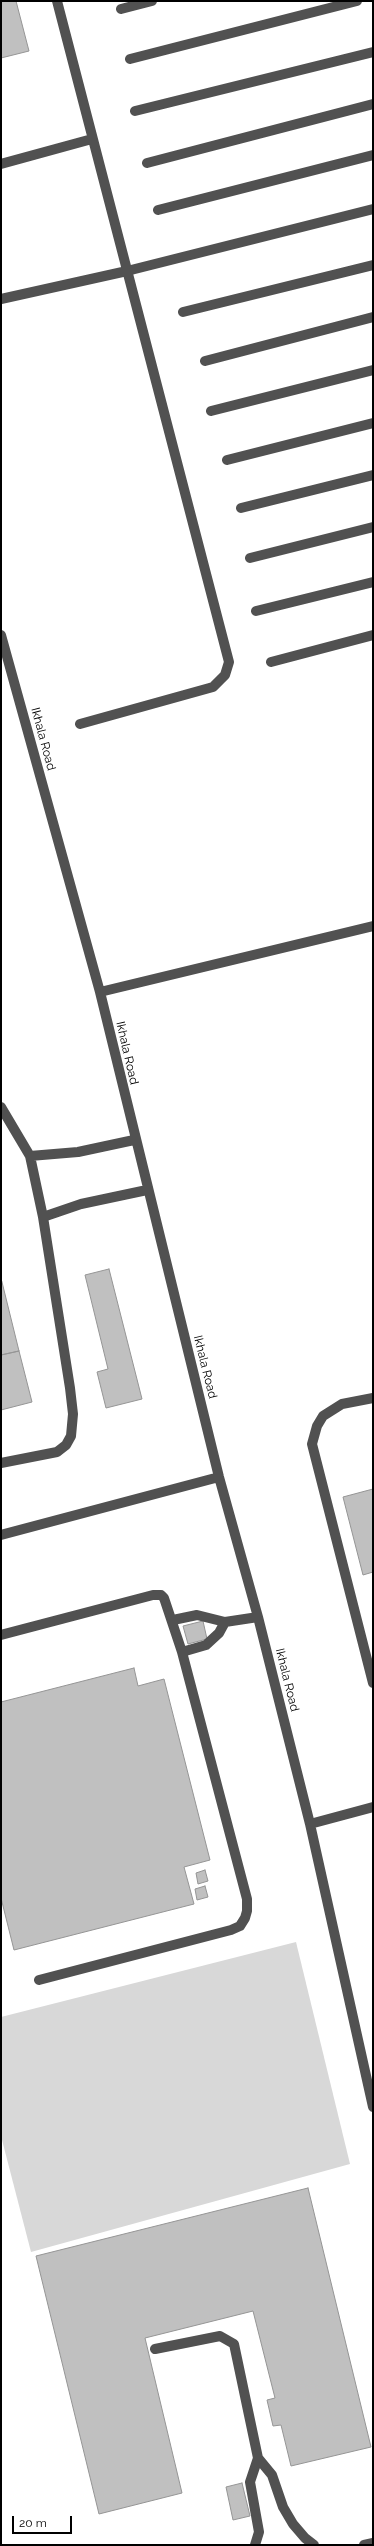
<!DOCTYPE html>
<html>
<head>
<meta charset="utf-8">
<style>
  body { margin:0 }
  #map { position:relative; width:374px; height:2546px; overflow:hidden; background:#fff; font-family:Raleway,sans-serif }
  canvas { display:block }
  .frame { position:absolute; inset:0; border:2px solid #000; pointer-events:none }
  .scale { position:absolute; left:12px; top:2516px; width:60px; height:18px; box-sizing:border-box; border:2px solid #000; border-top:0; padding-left:5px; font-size:12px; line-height:14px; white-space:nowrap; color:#000; -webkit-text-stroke:3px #fff; paint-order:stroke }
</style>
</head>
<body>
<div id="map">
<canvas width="374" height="2546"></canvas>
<div class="frame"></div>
<div class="scale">20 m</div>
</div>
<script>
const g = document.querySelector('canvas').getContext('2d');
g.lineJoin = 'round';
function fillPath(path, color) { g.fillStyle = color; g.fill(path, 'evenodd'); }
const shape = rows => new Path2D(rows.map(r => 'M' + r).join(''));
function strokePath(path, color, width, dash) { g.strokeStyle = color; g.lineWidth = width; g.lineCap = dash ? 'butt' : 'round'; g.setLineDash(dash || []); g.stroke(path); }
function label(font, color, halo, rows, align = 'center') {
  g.font = font + ' Raleway,sans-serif'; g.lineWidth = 4; g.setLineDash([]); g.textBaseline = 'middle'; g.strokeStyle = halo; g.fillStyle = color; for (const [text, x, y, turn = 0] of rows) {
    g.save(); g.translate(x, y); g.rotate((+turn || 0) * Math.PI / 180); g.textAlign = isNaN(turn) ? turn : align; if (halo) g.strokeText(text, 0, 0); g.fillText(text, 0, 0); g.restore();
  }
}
const green = shape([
  [296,1942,350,2164,31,2252,1,2136,1,2017]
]);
const building = shape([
  [1,1,16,1,29,51,1,58,1,1],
  [109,1269,142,1399,106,1408,97,1372,108,1369,85,1275,109,1269],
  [2,1282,19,1351,1,1355,1,1283,2,1282],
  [19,1351,32,1402,1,1410,1,1355,19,1351],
  [373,1489,373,1572,363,1575,343,1497,373,1489],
  [203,1621,207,1639,188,1644,183,1626,203,1621],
  [134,1668,138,1686,164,1679,210,1860,184,1867,194,1904,14,1950,1,1898,1,1702,134,1668],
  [205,1870,208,1881,198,1884,196,1873,205,1870],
  [205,1886,208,1897,197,1900,195,1889,205,1886],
  [308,2188,371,2447,291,2466,281,2425,273,2426,267,2400,275,2398,253,2311,145,2338,182,2493,99,2514,36,2256,308,2188],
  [242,2483,250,2516,233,2520,226,2487,242,2483]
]);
const minor = shape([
  [57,1,229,662,225,675,213,687,80,724],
  [121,9,152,1],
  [130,59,357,1],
  [135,111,373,52],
  [147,163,373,104],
  [1,164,92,139],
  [158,210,373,155],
  [1,299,127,271,373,209],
  [183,312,373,265],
  [205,361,373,317],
  [211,411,373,370],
  [227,460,373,423],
  [241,508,373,475],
  [250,558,373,527],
  [256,611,373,582],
  [1,635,100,992,219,1477,258,1617,310,1824,373,2107],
  [271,662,373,635],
  [100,992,373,926],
  [1,1107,30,1156,43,1217],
  [30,1156,78,1152,134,1140],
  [373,1398,342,1404,323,1416,317,1426,312,1444,373,1683],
  [1,1463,57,1452,66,1445,71,1436,73,1414,70,1388,43,1217,81,1204,147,1190],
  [1,1535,219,1477],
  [173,1620,197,1615,225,1622,258,1617],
  [1,1635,153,1595,161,1595,164,1598,182,1652,247,1899,247,1911,245,1918,240,1926,231,1930,39,1980],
  [182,1652,206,1645,219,1633,225,1622],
  [310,1824,373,1807],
  [155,2349,220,2336,234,2344,258,2458,272,2475,283,2507,293,2524,305,2538,314,2545],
  [255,2545,259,2532,250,2482,258,2458],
  [364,2545,373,2543]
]);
const streetNames = [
  ["Ikhala Road",43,739,75],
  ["Ikhala Road",127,1053,77],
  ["Ikhala Road",205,1367,76],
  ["Ikhala Road",287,1680,76]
];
fillPath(green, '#d8d8d8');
fillPath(building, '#c0c0c0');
strokePath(building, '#959595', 1);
strokePath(minor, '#515151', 10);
label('12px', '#000', '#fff', streetNames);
</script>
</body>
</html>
